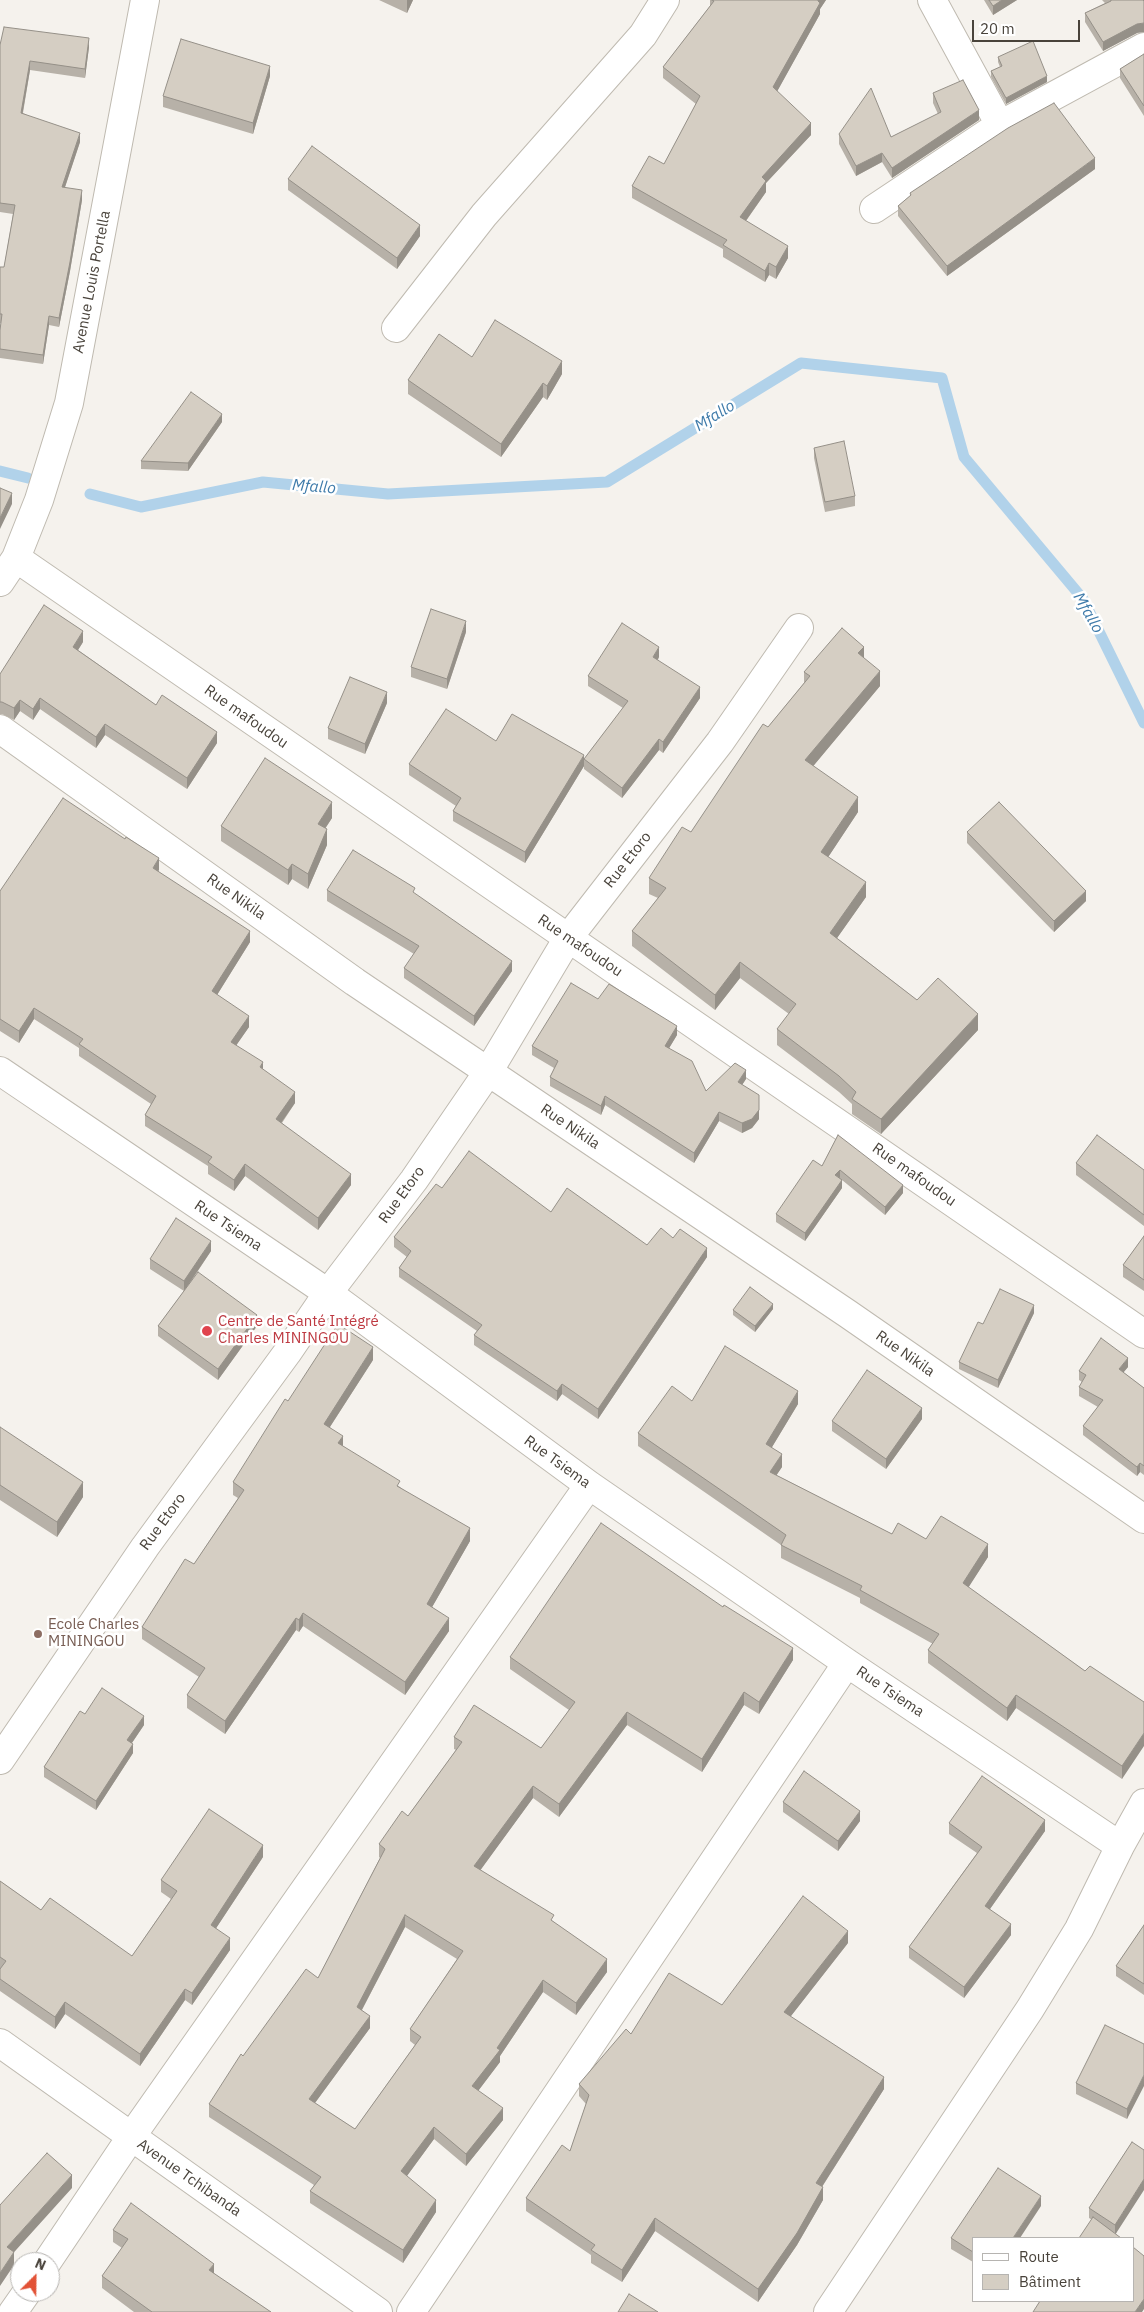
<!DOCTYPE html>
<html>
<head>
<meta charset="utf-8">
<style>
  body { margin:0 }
  #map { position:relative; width:1144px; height:2312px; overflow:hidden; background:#f5f2ed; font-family:"IBM Plex Sans",sans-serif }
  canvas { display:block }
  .legend { position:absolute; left:972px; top:2237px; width:162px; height:65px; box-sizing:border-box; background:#fff; border:1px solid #b6b4b1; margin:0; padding:6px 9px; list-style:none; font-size:15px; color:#49433b }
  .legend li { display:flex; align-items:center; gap:10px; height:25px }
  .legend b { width:25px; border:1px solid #b6b4b1 }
  .north { position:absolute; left:10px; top:2252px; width:50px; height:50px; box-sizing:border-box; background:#fff; border:1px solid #b6b4b1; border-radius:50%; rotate:23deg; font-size:14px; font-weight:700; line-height:20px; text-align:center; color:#49433b }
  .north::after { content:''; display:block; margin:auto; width:18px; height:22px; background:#e25236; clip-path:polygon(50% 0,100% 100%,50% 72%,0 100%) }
  .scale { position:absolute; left:972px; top:20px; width:108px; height:22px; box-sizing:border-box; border:2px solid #49433b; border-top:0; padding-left:6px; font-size:15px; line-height:18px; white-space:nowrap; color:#49433b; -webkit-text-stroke:4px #fff; paint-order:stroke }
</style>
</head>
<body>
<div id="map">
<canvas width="1144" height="2312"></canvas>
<ul class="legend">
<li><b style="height:6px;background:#fff"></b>Route</li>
<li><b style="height:14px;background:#d5cec3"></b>Bâtiment</li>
</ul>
<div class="north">N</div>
<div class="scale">20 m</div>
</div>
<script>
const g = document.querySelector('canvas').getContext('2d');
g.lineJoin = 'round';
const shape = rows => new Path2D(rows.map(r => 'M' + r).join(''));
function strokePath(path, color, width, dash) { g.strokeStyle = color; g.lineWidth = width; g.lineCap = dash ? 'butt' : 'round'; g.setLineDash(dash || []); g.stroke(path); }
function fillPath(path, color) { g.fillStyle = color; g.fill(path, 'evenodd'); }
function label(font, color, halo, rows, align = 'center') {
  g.font = font + ' "IBM Plex Sans",sans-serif'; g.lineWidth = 5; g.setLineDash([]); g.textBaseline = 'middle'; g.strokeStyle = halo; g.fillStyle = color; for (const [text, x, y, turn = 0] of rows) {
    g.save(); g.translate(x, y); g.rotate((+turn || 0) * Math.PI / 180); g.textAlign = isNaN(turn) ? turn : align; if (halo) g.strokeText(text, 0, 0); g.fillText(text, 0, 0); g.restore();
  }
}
const stream = shape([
  [0,471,28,478],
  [90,494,141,507,263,482,388,494,607,482,801,363,942,378,964,457,1083,599,1144,723]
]);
const minor = shape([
  [932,0,1000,125],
  [874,209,1000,125,1144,47],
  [396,328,484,215,643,35,665,0],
  [16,558,1144,1334],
  [0,582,16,558,39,500,69,403,145,0],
  [0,729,355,982,848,1314,1144,1519],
  [0,1071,328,1293,589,1485,847,1663,1120,1846],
  [0,1760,145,1547,287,1353,328,1293,414,1180,488,1072,568,938,720,742,799,628],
  [0,2043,378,2312],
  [47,2262,131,2137,589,1485],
  [13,2312,27,2292],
  [411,2312,847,1663],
  [828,2312,1030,2009,1079,1929,1120,1846,1144,1803]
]);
const wall = shape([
  [379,0,413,0,407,13],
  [710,0,826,0,820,9,820,14,777,91,811,135,766,183,766,192,746,221,788,258,776,279,769,275,765,282,723,257,723,249,632,198,632,186,664,164,696,104,663,78,663,67,710,6],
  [984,0,1017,0,993,15],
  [1102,0,1143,0,1137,33,1103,51,1085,22,1085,13,1105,3],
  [0,45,89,47,85,78,30,70,23,113,80,142,65,187,82,200,70,271,59,327,49,325,43,364,0,358,0,330,1,323,0,323,0,267,4,267,13,214,0,212],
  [1144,54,1144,116,1120,78,1120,69],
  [998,57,1047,82,1006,104,991,77,991,71,1000,67,998,62],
  [270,76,253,134,163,107,163,96],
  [933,93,979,120,892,178,882,162,856,176,839,144,839,134,891,137,938,114,933,103],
  [1095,169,947,276,898,216,898,206,910,196,910,193],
  [288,179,420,236,397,269,288,190],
  [472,357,562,374,547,400,543,397,501,457,408,394,408,380],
  [222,422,188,471,141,469,141,461],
  [814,448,855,496,855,506,825,512,814,458],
  [466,632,447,689,411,677,411,667],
  [83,642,78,650,156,705,217,743,187,789,105,735,96,748,40,709,33,720,20,711,14,720,2,714,0,714,0,674],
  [659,657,658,660,700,698,663,753,659,750,622,798,584,769,584,759,623,708,588,686,588,676],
  [864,658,880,686,813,766,858,812,828,857,866,897,837,938,917,1000,978,1030,881,1134,852,1114,852,1104,839,1092,777,1045,777,1029,789,1014,740,978,715,1010,632,946,632,931,658,898,649,894,649,878,691,832,768,727,804,683,804,672],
  [387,703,365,754,328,739,328,728],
  [496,741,584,766,525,863,453,821,453,811,456,806,409,775,409,764],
  [332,818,325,829,327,845,308,889,292,879,288,885,221,841,221,826],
  [967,832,1086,901,1054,932,967,843],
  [159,870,158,871,250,942,217,995,249,1027,236,1045,263,1069,295,1103,282,1123,351,1185,318,1230,245,1176,234,1191,208,1174,208,1166,145,1126,145,1115,151,1104,79,1056,79,1048,34,1019,19,1043,0,1031,0,891],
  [327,890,415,894,512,971,474,1026,404,978,404,968,414,954,327,901],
  [598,999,677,1035,669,1048,706,1091,746,1079,742,1085,759,1104,759,1119,752,1128,742,1133,719,1121,694,1163,605,1105,601,1115,550,1086,550,1077,554,1068,532,1055,532,1046],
  [838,1135,903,1193,885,1215,842,1180,842,1188,805,1241,776,1222,776,1214,822,1166],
  [1076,1163,1144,1170,1144,1226,1076,1175],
  [442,1188,551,1212,647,1245,673,1238,707,1257,598,1419,562,1394,557,1401,474,1345,474,1335,477,1331,399,1277,399,1268,407,1257,394,1247,394,1237],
  [1144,1236,1144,1291,1123,1277,1123,1265],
  [211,1251,192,1280,257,1326,218,1380,158,1336,158,1326,184,1291,150,1269,150,1259],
  [773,1309,755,1332,733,1315,733,1310],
  [1034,1313,998,1388,959,1369,959,1362,983,1324],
  [373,1360,330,1427,343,1446,400,1487,470,1541,432,1607,449,1631,405,1695,303,1626,299,1632,296,1630,225,1734,187,1708,187,1695,199,1677,142,1639,142,1627,194,1564,238,1498,233,1495,233,1482,288,1401],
  [1128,1367,1123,1372,1144,1388,1144,1475,1140,1472,1137,1476,1083,1435,1083,1426,1098,1407,1079,1396,1079,1387,1082,1382,1079,1380,1079,1371],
  [692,1401,798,1404,772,1447,782,1467,776,1475,892,1534,926,1539,988,1557,968,1587,1085,1671,1144,1702,1122,1779,1016,1708,1007,1721,928,1663,928,1650,933,1644,860,1603,860,1598,781,1558,781,1545,638,1446,638,1433],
  [922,1419,886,1469,832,1431,832,1421],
  [0,1427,83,1497,57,1537,0,1500],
  [510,1657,793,1660,759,1714,744,1705,702,1772,627,1725,559,1817,533,1798,480,1870,554,1922,607,1972,576,2015,543,1992,500,2056,500,2062,478,2091,503,2120,466,2166,434,2139,407,2176,436,2212,403,2263,310,2203,310,2191,314,2185,209,2117,209,2104,243,2056,318,1978,380,1858,379,1857,379,1844,408,1816,456,1750,454,1749,454,1737,541,1748,569,1710,510,1669],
  [405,1927,457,1959,410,2029,410,2041,415,2045,355,2129,315,2103,370,2028,362,2010],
  [85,1714,144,1725,132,1743,133,1753,96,1810,44,1777,44,1767],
  [783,1802,860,1821,838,1851,783,1812],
  [949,1823,1045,1831,990,1909,1011,1935,964,1998,909,1958,909,1947,977,1853,949,1834],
  [263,1857,216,1928,230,1950,192,2005,185,2000,140,2066,65,2014,55,2029,0,1991,0,1881,41,1910,132,1956,171,1899,161,1892,161,1880],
  [1144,1925,1144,1995,1116,1976,1116,1966],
  [848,1943,790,2017,884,2089,822,2187,823,2200,797,2245,758,2302,655,2231,622,2282,591,2263,591,2255,526,2211,526,2198,570,2151,586,2104,579,2096,579,2084,631,2034,722,2005],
  [1144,2044,1127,2119,1076,2094,1076,2083],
  [1132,2142,1116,2234,1089,2218,1089,2208],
  [1041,2206,973,2238,973,2262,951,2249,951,2238],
  [113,2230,214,2274,271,2312,134,2312,102,2288,102,2276,122,2248,113,2242]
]);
const shadedWall = shape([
  [407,0,413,0,407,13],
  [818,0,826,0,820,9,820,14,773,99,773,87],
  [1002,0,1017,0,993,15,993,6],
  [1144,23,1144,32,1137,33,1103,51,1103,42,1137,24],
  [89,38,89,47,85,78,85,69],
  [30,61,30,70,21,122,21,113],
  [270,66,270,76,253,134,253,123],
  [1047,76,1047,82,1006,104,1006,98],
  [979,110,979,120,892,178,892,168],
  [811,123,811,135,766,183,766,192,740,229,740,217,762,177],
  [80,133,80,142,62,196,62,187],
  [882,153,882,162,856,176,856,166],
  [1095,158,1095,169,947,276,947,266],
  [82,190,82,200,70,271,59,327,59,318],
  [420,225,420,236,397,269,397,258],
  [788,246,788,258,776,279,776,267],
  [769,263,769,275,765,282,765,271],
  [49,316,49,325,43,364,43,355],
  [562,361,562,374,547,400,547,386],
  [543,383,543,397,501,457,501,444],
  [222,414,222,422,188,471,188,463],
  [12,493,12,504,0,529,0,518],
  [466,621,466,632,447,689,447,679],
  [83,631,83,642,73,658,73,647],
  [659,647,659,657,653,667,653,657],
  [864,647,864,662,858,653],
  [880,671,880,686,805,776,805,760],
  [700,687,700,698,663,753,663,742],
  [387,692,387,703,365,754,365,744],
  [40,698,40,709,33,720,33,709],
  [20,700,20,711,14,720,14,708],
  [105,724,105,735,96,748,96,737],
  [217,732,217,743,187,789,187,778],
  [659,739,659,750,622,798,622,788],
  [584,755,584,766,525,863,525,852],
  [858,797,858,812,821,868,821,852],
  [332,802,332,818,318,839,318,824],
  [327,829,327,845,308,889,308,874],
  [159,858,159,870,153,879,153,868],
  [292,864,292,879,288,885,288,870],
  [866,882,866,897,830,948,830,933],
  [1086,891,1086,901,1054,932,1054,921],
  [250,931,250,942,212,1003,212,991],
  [512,961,512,971,474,1026,474,1016],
  [740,962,740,978,715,1010,715,995],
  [34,1008,34,1019,19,1043,19,1031],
  [978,1014,978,1030,881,1134,881,1119],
  [249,1016,249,1027,231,1053,231,1042],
  [677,1026,677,1035,665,1055,665,1046],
  [263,1062,263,1073,260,1067],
  [746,1070,746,1079,738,1091,738,1082],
  [295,1092,295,1103,276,1130,276,1119],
  [759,1095,759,1119,752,1128,742,1133,742,1123],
  [605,1096,605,1105,601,1115,601,1106],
  [719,1112,719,1121,694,1163,694,1153],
  [245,1164,245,1176,234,1191,234,1180],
  [840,1170,840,1178,835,1175],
  [351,1174,351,1185,318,1230,318,1218],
  [842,1180,842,1188,805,1241,805,1233],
  [903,1185,903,1193,885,1215,885,1207],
  [211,1241,211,1251,184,1291,184,1281],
  [707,1248,707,1257,598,1419,598,1409],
  [773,1304,773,1309,755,1332,755,1326],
  [1034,1305,1034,1313,998,1388,998,1380],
  [257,1315,257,1326,218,1380,218,1369],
  [373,1347,373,1360,324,1436,324,1424],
  [1128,1358,1128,1367,1119,1378,1119,1369],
  [562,1384,562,1394,557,1401,557,1391],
  [798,1391,798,1404,766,1457,766,1444],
  [922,1408,922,1419,886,1469,886,1459],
  [343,1436,343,1448,338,1443],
  [782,1454,782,1467,770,1485,770,1472],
  [1140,1463,1140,1472,1137,1476,1137,1467],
  [83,1482,83,1497,57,1537,57,1522],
  [470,1528,470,1541,427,1616,427,1604],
  [988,1544,988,1557,963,1596,963,1583],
  [303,1613,303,1626,299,1632,299,1620],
  [296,1618,296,1630,225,1734,225,1721],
  [449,1618,449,1631,405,1695,405,1682],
  [793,1648,793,1660,759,1714,759,1702],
  [744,1692,744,1705,702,1772,702,1759],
  [1016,1695,1016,1708,1007,1721,1007,1708],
  [627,1712,627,1725,559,1817,559,1804],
  [144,1716,144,1725,127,1750,127,1740],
  [1144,1733,1144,1746,1122,1779,1122,1766],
  [133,1744,133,1753,96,1810,96,1801],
  [533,1786,533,1798,474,1879,474,1866],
  [860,1811,860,1821,838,1851,838,1841],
  [1045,1820,1045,1831,985,1916,985,1906],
  [263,1845,263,1857,211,1936,211,1925],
  [405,1915,405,1927,357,2019,357,2007],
  [1011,1924,1011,1935,964,1998,964,1987],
  [848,1931,848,1943,784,2025,784,2012],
  [230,1938,230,1950,192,2005,192,1993],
  [607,1959,607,1972,576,2015,576,2003],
  [543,1980,543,1992,500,2056,500,2062,472,2099,472,2086,497,2048],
  [185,1989,185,2000,140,2066,140,2054],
  [65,2002,65,2014,55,2029,55,2017],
  [370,2016,370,2028,309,2111,309,2099],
  [1144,2075,1144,2086,1127,2119,1127,2109],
  [884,2077,884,2089,816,2196,816,2183],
  [503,2108,503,2120,466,2166,466,2154],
  [434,2127,434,2139,401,2184,401,2171],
  [72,2175,72,2188,7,2260,7,2247],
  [1144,2179,1144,2190,1115,2235,1115,2225],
  [823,2187,823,2200,797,2245,758,2302,758,2289],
  [1041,2196,1041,2206,1020,2238,1013,2238],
  [436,2200,436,2212,403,2263,403,2250],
  [655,2218,655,2231,622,2282,622,2270],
  [14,2252,14,2265,0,2286,0,2273],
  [214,2264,214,2276,209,2270],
  [1144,2299,1144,2309,1142,2312,1135,2312]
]);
const building = shape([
  [712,0,818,0,818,1,820,3,773,87,811,123,762,177,766,181,740,217,788,246,776,267,769,263,765,271,723,245,727,240,632,186,649,156,664,164,700,96,663,67,714,1,712,0],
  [989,0,1002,0,993,6,989,0],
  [1111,0,1143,0,1144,1,1144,23,1137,24,1103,42,1085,13,1111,1,1111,0],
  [4,27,89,38,85,69,30,61,21,113,80,133,62,187,82,190,70,262,59,318,49,316,43,355,0,349,0,330,2,314,0,314,0,267,4,267,15,205,0,203,0,45,4,27],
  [181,39,270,66,253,123,163,96,181,39],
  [1033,41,1047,76,1006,98,991,71,1002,66,998,57,1033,41],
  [1144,54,1144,106,1120,69,1144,54],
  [963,80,979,110,892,168,882,153,856,166,839,134,871,88,891,137,941,112,933,93,963,80],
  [1054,103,1095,158,947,266,898,206,911,195,910,193,1008,128,1054,103],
  [312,146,420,225,397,258,288,179,312,146],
  [495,320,562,361,547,386,543,383,501,444,408,380,439,334,472,357,495,320],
  [191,392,222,414,188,463,141,461,191,392],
  [844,441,855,496,825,502,814,448,844,441],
  [0,488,12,493,0,518,0,488],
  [44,605,83,631,73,647,156,705,162,695,217,732,187,778,105,724,96,737,40,698,33,709,20,700,14,708,2,702,0,702,0,674,44,605],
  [431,609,466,621,447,679,411,667,431,609],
  [622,623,659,647,653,657,700,687,663,742,659,739,622,788,584,759,628,701,588,676,622,623],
  [842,628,864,647,858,653,880,671,805,760,858,797,821,852,866,882,830,933,917,1000,938,978,978,1014,881,1119,852,1099,856,1092,839,1076,777,1029,796,1004,740,962,715,995,632,931,666,888,649,878,682,827,691,832,763,724,768,727,810,676,804,672,842,628],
  [350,677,387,692,365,744,328,728,350,677],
  [446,709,496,741,512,714,584,755,525,852,453,811,461,798,409,764,446,709],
  [265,758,332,802,318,824,327,829,308,874,292,864,288,870,221,826,265,758],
  [63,798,125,839,126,837,159,858,153,868,250,931,212,991,249,1016,231,1042,263,1062,260,1067,295,1092,276,1119,351,1174,318,1218,245,1164,234,1180,208,1162,212,1157,145,1115,156,1096,79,1044,83,1039,34,1008,19,1031,0,1019,0,891,63,798],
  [999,802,1086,891,1054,921,967,832,999,802],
  [353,850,415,888,413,892,512,961,474,1016,404,968,419,946,327,890,353,850],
  [571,983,598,999,609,984,677,1026,665,1046,692,1061,706,1091,735,1063,746,1070,738,1082,759,1095,759,1110,752,1119,742,1123,719,1112,694,1153,605,1096,601,1106,550,1077,558,1061,532,1046,571,983],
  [838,1135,903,1185,885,1207,840,1170,835,1175,842,1180,805,1233,776,1214,813,1160,822,1166,838,1135],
  [1097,1135,1144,1170,1144,1215,1076,1163,1097,1135],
  [469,1151,551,1212,567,1188,647,1245,661,1228,673,1238,680,1229,707,1248,598,1409,562,1384,557,1391,474,1335,482,1325,399,1268,411,1251,394,1237,436,1184,442,1188,469,1151],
  [176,1218,211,1241,184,1281,150,1259,176,1218],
  [1144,1236,1144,1280,1123,1265,1144,1236],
  [198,1272,257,1315,218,1369,158,1326,198,1272],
  [750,1287,773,1304,755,1326,733,1310,750,1287],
  [1000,1289,1034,1305,998,1380,959,1362,978,1322,983,1324,1000,1289],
  [338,1324,373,1347,324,1424,343,1436,338,1443,400,1481,397,1486,470,1528,427,1604,449,1618,405,1682,303,1613,299,1620,296,1618,225,1721,187,1695,205,1668,142,1627,185,1559,194,1564,244,1490,233,1482,285,1399,288,1401,338,1324],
  [1101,1338,1128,1358,1119,1369,1144,1388,1144,1466,1140,1463,1137,1467,1083,1426,1103,1400,1079,1387,1086,1375,1079,1371,1101,1338],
  [725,1346,798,1391,766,1444,782,1454,770,1472,892,1534,898,1523,926,1539,941,1516,988,1544,963,1583,1085,1671,1090,1666,1144,1702,1144,1733,1122,1766,1016,1695,1007,1708,928,1650,939,1634,860,1590,862,1586,781,1545,786,1535,638,1433,672,1386,692,1401,725,1346],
  [867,1370,922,1408,886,1459,832,1421,867,1370],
  [0,1427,83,1482,57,1522,0,1485,0,1427],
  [601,1523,723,1607,724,1605,793,1648,759,1702,744,1692,702,1759,627,1712,559,1804,533,1786,474,1866,554,1915,551,1920,607,1959,576,2003,543,1980,497,2048,500,2050,472,2086,503,2108,466,2154,434,2127,401,2171,436,2200,403,2250,310,2191,321,2177,209,2104,241,2054,243,2056,306,1969,318,1978,385,1849,379,1844,402,1811,408,1816,462,1742,454,1737,474,1705,541,1748,575,1702,510,1657,601,1523],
  [405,1915,463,1951,410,2029,421,2037,355,2129,309,2099,370,2016,357,2007,405,1915],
  [102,1688,144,1716,127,1740,133,1744,96,1801,44,1767,80,1711,85,1714,102,1688],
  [804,1771,860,1811,838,1841,783,1802,804,1771],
  [982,1776,1045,1820,985,1906,1011,1924,964,1987,909,1947,982,1847,949,1823,982,1776],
  [209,1809,263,1845,211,1925,230,1938,192,1993,185,1989,140,2054,65,2002,55,2017,0,1979,0,1969,6,1961,0,1957,0,1881,41,1910,50,1898,132,1956,177,1891,161,1880,209,1809],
  [803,1896,848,1931,784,2012,884,2077,816,2183,823,2187,797,2233,758,2289,655,2218,622,2270,591,2250,595,2245,526,2198,562,2145,570,2151,589,2095,579,2084,626,2029,631,2034,669,1973,722,2005,803,1896],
  [1144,1925,1144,1984,1116,1966,1144,1925],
  [1105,2025,1144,2044,1144,2075,1127,2109,1076,2083,1105,2025],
  [1132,2142,1144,2150,1144,2179,1115,2225,1089,2208,1132,2142],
  [47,2153,72,2175,7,2247,14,2252,0,2273,0,2205,47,2153],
  [998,2168,1041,2196,1013,2238,973,2238,973,2252,951,2238,998,2168],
  [131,2203,214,2264,209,2270,271,2312,152,2312,102,2276,128,2239,113,2230,131,2203],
  [1093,2217,1121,2238,1079,2238,1093,2217],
  [1133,2247,1144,2256,1144,2299,1135,2312,1033,2312,1040,2301,1133,2301,1133,2247],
  [629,2294,658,2312,618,2312,629,2294]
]);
const markers = [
  [207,1331,6,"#e0444e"],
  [38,1634,5,"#8d6e63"]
];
const streetNames = [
  ["Avenue Louis Portella",92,282,-79],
  ["Rue mafoudou",246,717,35],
  ["Rue Etoro",628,860,-52],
  ["Rue Nikila",236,897,35],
  ["Rue mafoudou",580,946,34],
  ["Rue Nikila",570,1127,34],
  ["Rue mafoudou",914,1175,35],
  ["Rue Etoro",402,1195,-54],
  ["Rue Tsiema",228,1226,34],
  ["Rue Nikila",905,1354,35],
  ["Rue Tsiema",557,1462,36],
  ["Rue Etoro",163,1522,-54],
  ["Rue Tsiema",890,1692,34],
  ["Avenue Tchibanda",189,2178,35]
];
const healthNames = [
  ["Centre de Santé Intégré",218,1322],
  ["Charles MININGOU",218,1339]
];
const educationNames = [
  ["Ecole Charles",48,1625],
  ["MININGOU",48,1642]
];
const waterNames = [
  ["Mfallo",715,416,-32],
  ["Mfallo",314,487,5],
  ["Mfallo",1088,613,60]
];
strokePath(stream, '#b1d2ea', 11);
strokePath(minor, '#bfbab0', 30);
strokePath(minor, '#fff', 28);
fillPath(wall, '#b7b1a8');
fillPath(shadedWall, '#959088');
fillPath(building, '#d5cec3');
strokePath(building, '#959088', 1);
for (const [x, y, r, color] of markers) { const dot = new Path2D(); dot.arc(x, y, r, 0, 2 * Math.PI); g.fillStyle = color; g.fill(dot); strokePath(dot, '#fff', 2); }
label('15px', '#49433b', '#fff', streetNames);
label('15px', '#be3a42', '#fff', healthNames, 'left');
label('15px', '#785e54', '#fff', educationNames, 'left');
label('italic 16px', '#3f7baa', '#fff', waterNames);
</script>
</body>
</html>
